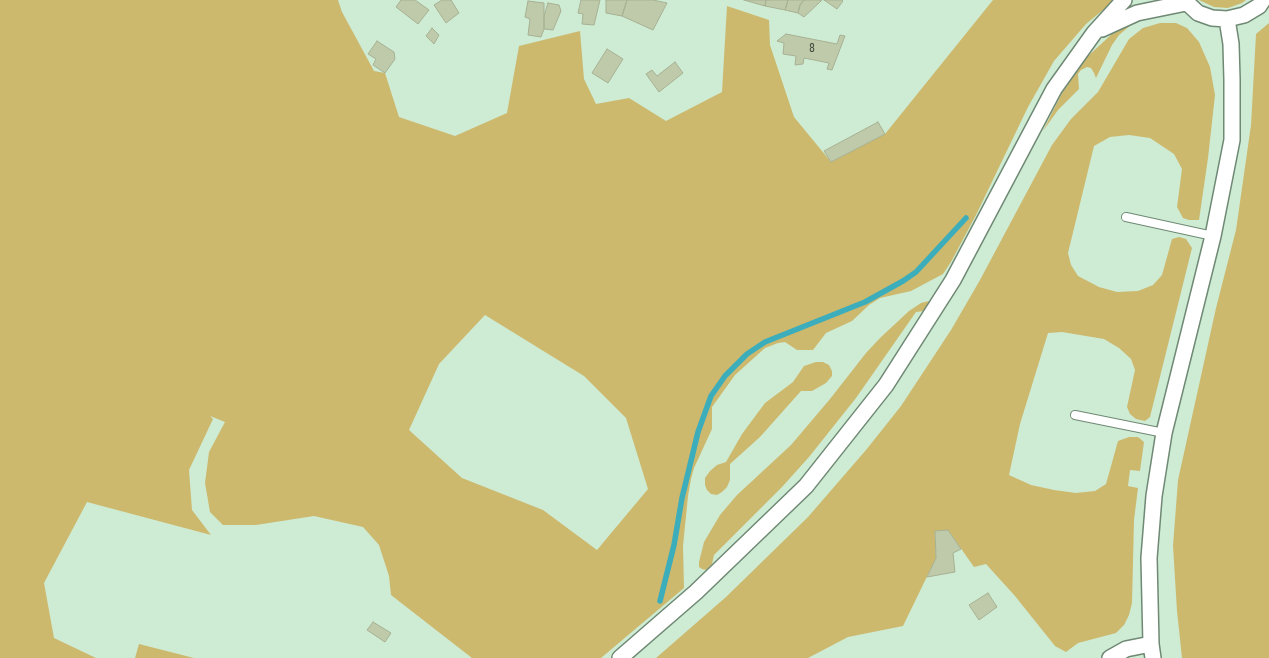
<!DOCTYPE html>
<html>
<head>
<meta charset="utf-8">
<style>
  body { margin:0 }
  canvas { display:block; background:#ceebd3 }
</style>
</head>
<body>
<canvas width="1269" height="658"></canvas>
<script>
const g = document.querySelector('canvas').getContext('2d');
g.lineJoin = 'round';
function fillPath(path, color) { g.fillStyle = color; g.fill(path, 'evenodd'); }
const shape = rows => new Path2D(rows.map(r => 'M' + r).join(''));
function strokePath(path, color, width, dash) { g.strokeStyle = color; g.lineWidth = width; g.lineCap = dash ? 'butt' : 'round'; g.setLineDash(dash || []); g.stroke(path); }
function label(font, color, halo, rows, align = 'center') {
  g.font = font + ' "Roboto Condensed",sans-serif'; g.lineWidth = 5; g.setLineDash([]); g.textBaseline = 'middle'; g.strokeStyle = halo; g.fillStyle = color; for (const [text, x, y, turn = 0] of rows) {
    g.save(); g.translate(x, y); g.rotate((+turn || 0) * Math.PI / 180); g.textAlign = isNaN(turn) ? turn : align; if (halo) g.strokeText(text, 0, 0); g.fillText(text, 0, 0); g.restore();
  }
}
const green = shape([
  [0,0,338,0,342,12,374,71,385,73,399,117,455,136,507,113,519,46,580,31,584,79,596,104,629,98,666,121,722,92,727,6,769,20,770,45,794,117,831,162,885,134,993,0,1115,0,1086,24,1054,61,1028,107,976,215,951,262,943,274,911,291,880,298,869,305,852,321,826,333,813,350,797,350,785,342,778,343,765,348,735,375,712,407,712,429,694,468,691,479,688,496,683,546,684,588,601,658,472,658,391,595,389,576,379,545,363,527,314,516,256,525,223,525,210,512,205,483,209,452,225,422,210,416,213,419,189,470,192,510,211,535,87,502,44,583,54,638,96,658,0,658],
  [485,315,584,376,626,418,648,489,597,550,543,510,462,478,409,430,439,364],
  [1199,0,1246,0,1242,3,1228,8,1214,7],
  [1160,23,1176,23,1187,28,1199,42,1210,67,1215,95,1208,158,1199,220,1189,220,1183,218,1177,207,1182,169,1174,154,1150,138,1129,135,1110,137,1094,146,1068,253,1071,265,1078,276,1099,287,1117,292,1138,291,1153,285,1162,275,1172,239,1179,237,1186,239,1192,248,1150,417,1145,421,1136,419,1130,414,1127,407,1135,370,1131,359,1119,348,1104,339,1062,332,1048,333,1020,424,1009,475,1031,485,1054,490,1076,493,1095,491,1106,484,1118,441,1129,437,1138,437,1144,442,1140,471,1130,470,1128,486,1138,488,1134,520,1132,603,1129,615,1124,625,1116,633,1078,643,1066,652,1055,646,1015,596,986,564,974,567,948,530,935,532,936,558,903,626,848,637,808,658,656,658,726,597,808,517,866,450,901,406,951,330,980,280,1052,145,1071,119,1098,92,1129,39,1143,28],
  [1269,23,1269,658,1182,658,1177,611,1173,546,1178,480,1216,308,1236,230,1251,125,1256,34],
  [1132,24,1119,35,1112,45,1096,78,1094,73,1091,68,1087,67,1081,70,1078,74,1079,89,1058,110,1043,131,1062,93,1087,57,1113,33],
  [929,301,924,311,916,312,856,398,809,457,782,487,714,555,712,564,706,570,702,569,699,567,699,562,704,542,720,515,737,495,791,445,830,399,866,353,880,338,909,311,921,303],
  [816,362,823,362,829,365,832,371,832,376,826,383,812,391,801,391,760,437,730,464,730,480,727,487,722,492,717,495,711,494,707,490,705,485,705,478,710,471,717,465,726,462,742,434,765,403,793,382,804,366],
  [139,644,194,658,135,658]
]);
const stream = shape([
  [660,601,674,545,682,498,698,432,711,396,725,376,747,354,765,342,865,302,903,281,916,272,966,218]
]);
const building = shape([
  [401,0,415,0,429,10,418,24,396,7,401,0],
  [442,0,451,0,459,13,446,23,434,5,442,0],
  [581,0,600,0,594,25,582,24,583,14,578,13,581,0],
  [606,0,627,0,622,16,606,13,606,0],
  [627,0,653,0,667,3,653,30,622,16,627,0],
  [744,0,766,0,765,6,744,0],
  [766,0,788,0,785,10,765,6,766,0],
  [788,0,804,0,800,5,798,13,785,10,788,0],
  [804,0,822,0,804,17,798,13,800,5,804,0],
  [824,0,842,0,843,1,837,9,824,0],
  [528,1,544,3,544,29,541,37,528,35,530,19,525,17,528,1],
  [548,3,559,5,561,11,553,30,544,29,544,16,548,3],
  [432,28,439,35,434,44,426,36,432,28],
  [786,34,837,44,840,35,845,36,832,70,827,69,829,63,804,58,803,64,795,65,796,56,783,54,784,43,777,41,786,34],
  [377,41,394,52,395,59,385,73,373,65,376,59,368,54,377,41],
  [607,49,623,59,608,83,592,73,607,49],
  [675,62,683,73,659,92,646,74,652,70,657,76,675,62],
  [878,122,885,134,831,162,824,151,878,122],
  [948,530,961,549,953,553,955,572,927,577,936,558,935,531,948,530],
  [988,593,997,607,979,620,969,605,988,593],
  [373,622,391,633,385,642,367,630,373,622]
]);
const lane = shape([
  [1126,217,1213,236],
  [1075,415,1164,433]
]);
const street = shape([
  [1184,0,1198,13,1212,18,1227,19,1244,15,1259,6,1263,0],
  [1102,29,1137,13,1186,3],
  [620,658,696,592,806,486,886,385,953,280,1054,89,1094,33,1124,0],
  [1110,658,1126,649,1151,644],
  [1153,658,1151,644,1149,558,1154,496,1164,433,1213,236,1232,140,1232,80,1231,44,1227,19]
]);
const numberNames = [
  ["8",812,49]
];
fillPath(green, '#cdb96e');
strokePath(stream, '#3cadbb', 5.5);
fillPath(building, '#bfcaab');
strokePath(building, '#a7b193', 1);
strokePath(lane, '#6f8974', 10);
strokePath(street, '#6f8974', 18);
strokePath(lane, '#fff', 8);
strokePath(street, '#fff', 15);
label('12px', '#414b3e', null, numberNames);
</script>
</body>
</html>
